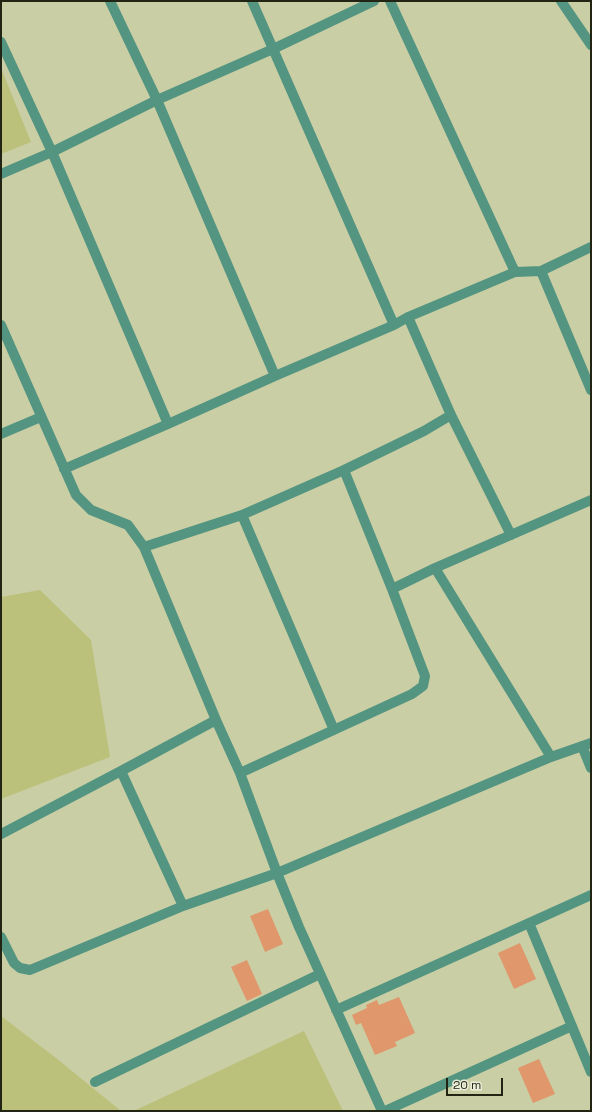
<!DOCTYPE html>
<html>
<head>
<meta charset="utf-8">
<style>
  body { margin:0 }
  #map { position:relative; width:592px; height:1112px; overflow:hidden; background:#cacea5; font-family:"Space Grotesk",sans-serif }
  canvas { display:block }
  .frame { position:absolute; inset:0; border:2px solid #222414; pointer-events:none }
  .scale { position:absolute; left:446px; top:1078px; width:57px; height:18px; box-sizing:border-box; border:2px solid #222414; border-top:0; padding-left:5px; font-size:12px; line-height:14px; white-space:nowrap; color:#222414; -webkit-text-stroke:3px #eaedd8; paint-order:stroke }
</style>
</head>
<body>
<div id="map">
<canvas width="592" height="1112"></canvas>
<div class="frame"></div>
<div class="scale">20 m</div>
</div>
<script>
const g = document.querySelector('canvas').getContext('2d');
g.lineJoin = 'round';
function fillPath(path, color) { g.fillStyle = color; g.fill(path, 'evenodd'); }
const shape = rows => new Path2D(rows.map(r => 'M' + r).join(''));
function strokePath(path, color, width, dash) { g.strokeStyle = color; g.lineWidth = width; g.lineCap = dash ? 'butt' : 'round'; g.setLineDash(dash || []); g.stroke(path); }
const green = shape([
  [1,68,31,142,1,154],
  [40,590,91,640,110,757,1,799,1,597],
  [1,1016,56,1058,121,1111,1,1111],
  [304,1031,343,1111,134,1111]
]);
const building = shape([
  [268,909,283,944,265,952,250,916],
  [520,943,536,979,514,989,498,953],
  [247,960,262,994,247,1001,231,967],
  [399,997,415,1033,395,1042,397,1046,375,1055,361,1023,356,1025,352,1015,367,1008,366,1005,377,1000,379,1005],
  [539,1059,555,1094,533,1103,518,1068]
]);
const minor = shape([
  [110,1,157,100,275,376],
  [252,1,394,325],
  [390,1,515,272],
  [561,1,591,45],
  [1,42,52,152,168,424],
  [1,174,52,152,157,100,273,49,374,1],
  [541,271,591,390],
  [408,317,451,415,511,535],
  [1,325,76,495,91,510,128,525,144,547,216,720],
  [1,434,41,417],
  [64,469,168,424,275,376,394,325,408,317,515,272,541,271,591,247],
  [242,515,334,730],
  [144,547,242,515,344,470,424,431,451,415],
  [435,568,551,757],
  [392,589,435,568,591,500],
  [582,746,591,768],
  [121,771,216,720,240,773,277,873,299,927,382,1111],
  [240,773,412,694,423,686,425,676,392,589,344,470],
  [1,834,121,771,183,906],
  [591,895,529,923,591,1072],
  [1,937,14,963,20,968,30,970,183,906,277,873,551,757,591,743],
  [336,1010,529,923],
  [95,1082,320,974],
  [385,1111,572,1026]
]);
fillPath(green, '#bbc17b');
fillPath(building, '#df976b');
strokePath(minor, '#549581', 10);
</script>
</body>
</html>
